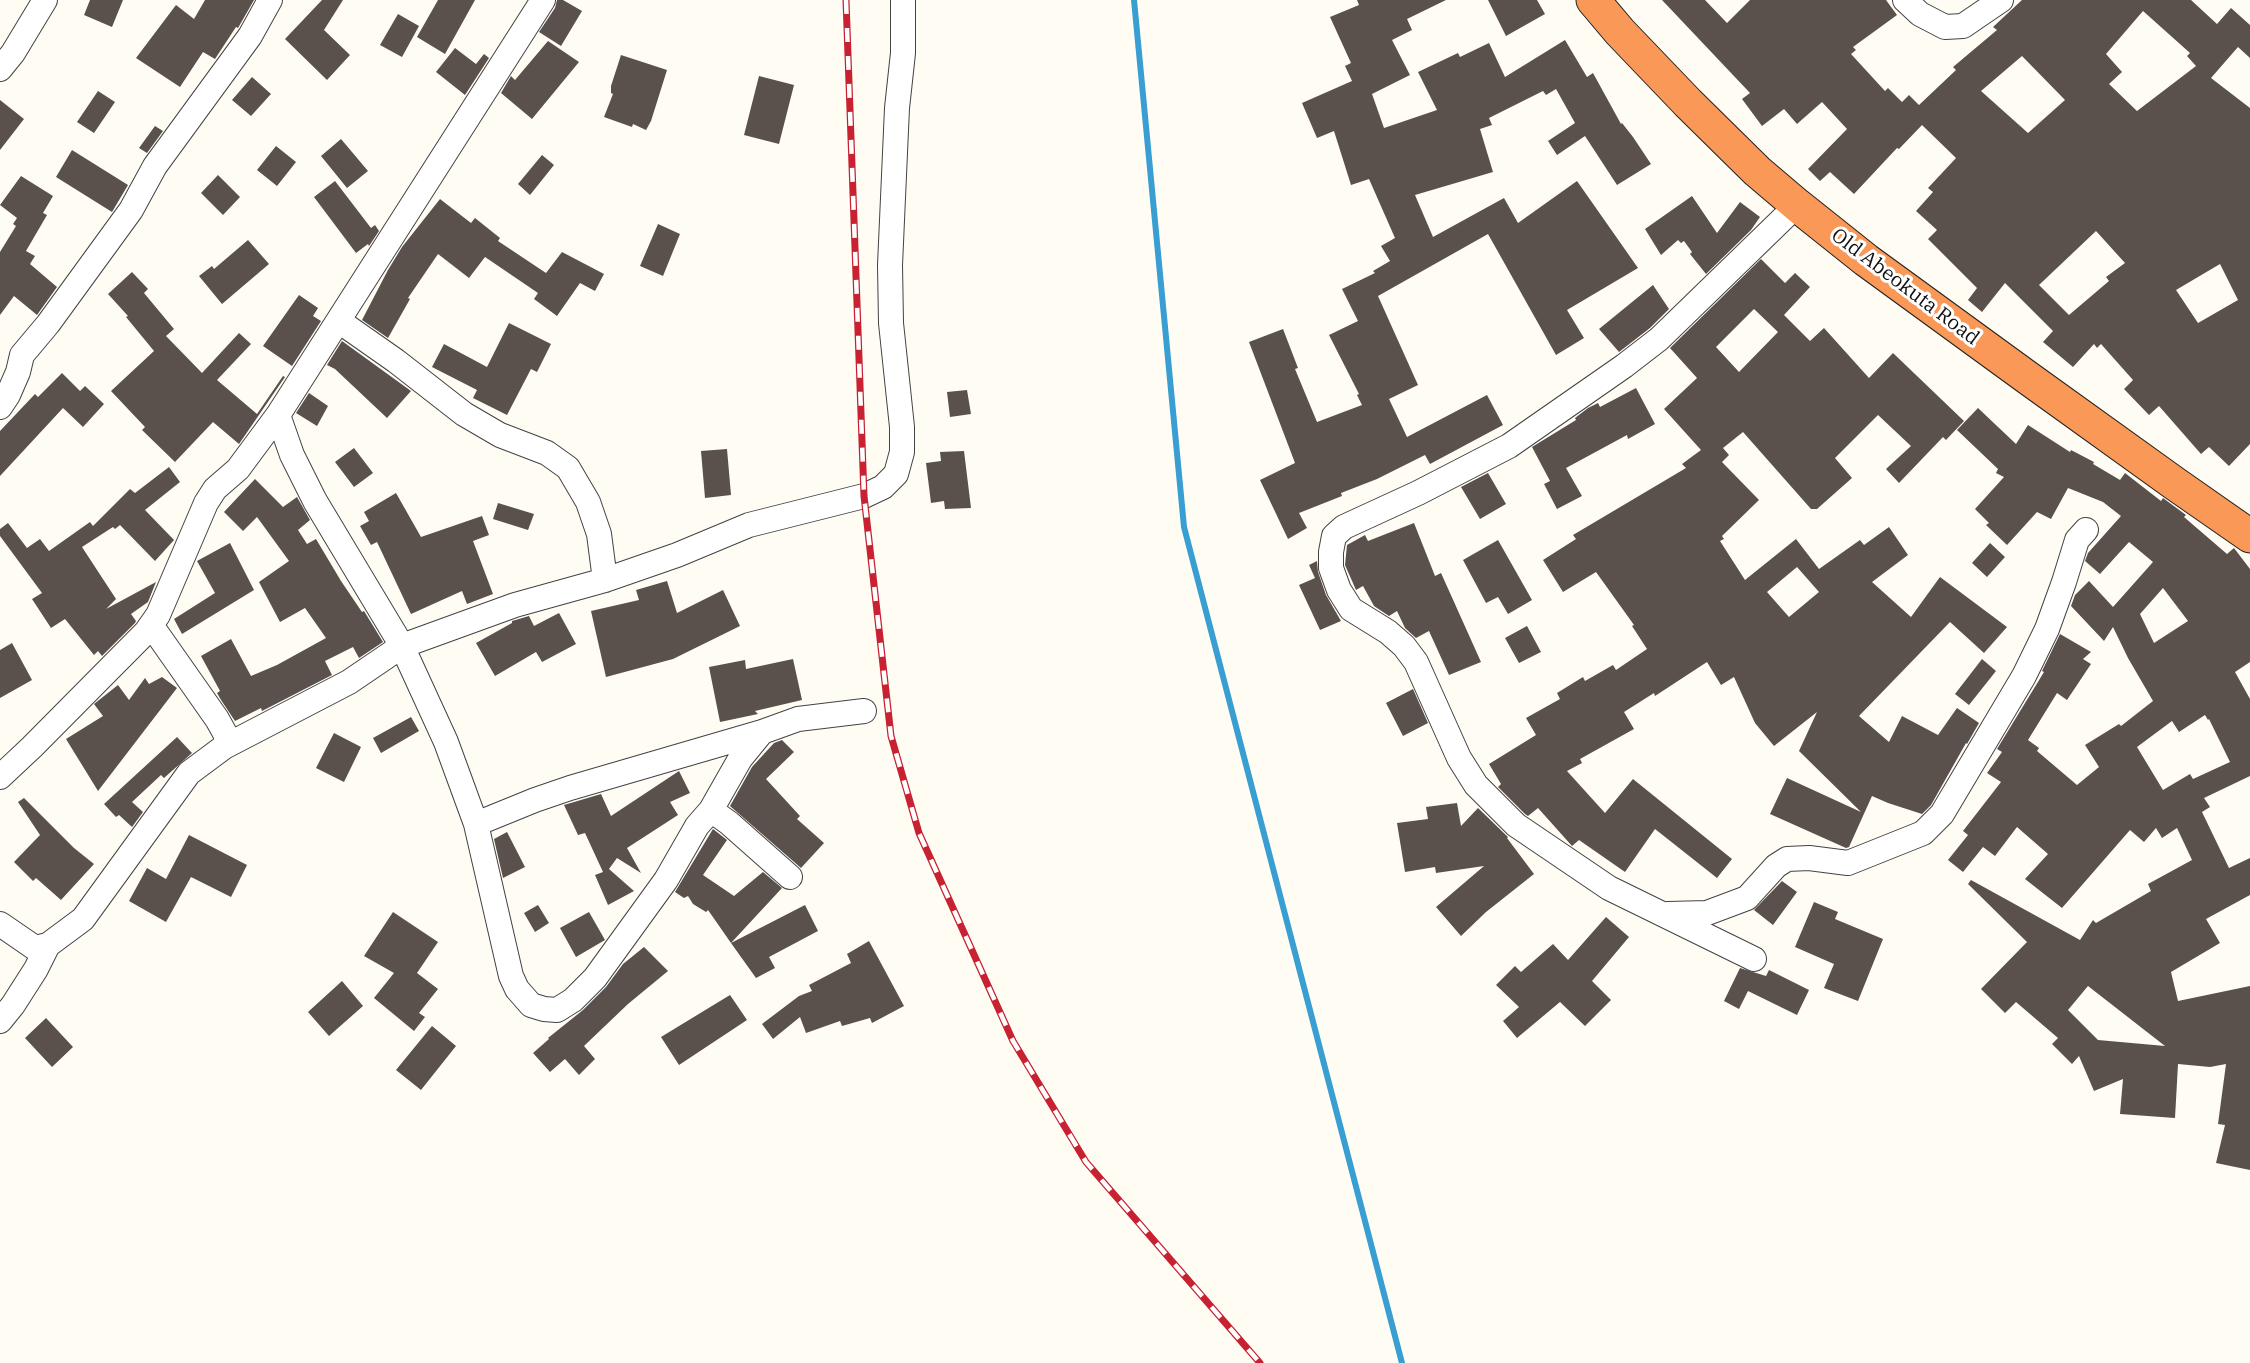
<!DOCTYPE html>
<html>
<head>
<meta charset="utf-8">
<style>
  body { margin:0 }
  canvas { display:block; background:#fffcf4 }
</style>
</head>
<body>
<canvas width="2250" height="1363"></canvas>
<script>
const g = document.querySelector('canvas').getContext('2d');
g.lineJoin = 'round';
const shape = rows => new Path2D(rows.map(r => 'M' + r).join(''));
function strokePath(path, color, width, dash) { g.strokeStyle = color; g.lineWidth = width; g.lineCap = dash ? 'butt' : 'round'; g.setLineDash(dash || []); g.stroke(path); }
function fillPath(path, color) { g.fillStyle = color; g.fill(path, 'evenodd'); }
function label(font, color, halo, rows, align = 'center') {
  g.font = font + ' "IBM Plex Serif",serif'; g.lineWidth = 6; g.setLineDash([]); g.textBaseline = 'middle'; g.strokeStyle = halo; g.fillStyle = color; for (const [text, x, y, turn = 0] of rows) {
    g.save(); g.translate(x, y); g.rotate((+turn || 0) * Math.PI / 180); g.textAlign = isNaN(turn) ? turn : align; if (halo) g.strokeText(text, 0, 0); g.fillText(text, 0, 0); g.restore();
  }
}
const stream = shape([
  [1134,0,1184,527,1402,1363]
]);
const building = shape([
  [90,0,123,0,112,27,84,15],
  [205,0,254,0,238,28,236,27,215,59,203,52,180,87,136,58,176,5,194,19],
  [322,0,343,0,324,30,350,55,327,80,285,39],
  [438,0,475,0,445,54,417,37],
  [557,0,563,0,582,11,561,46,539,32,555,8],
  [1357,0,1446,0,1407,19,1412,30,1392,40,1410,75,1372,94,1384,128,1437,110,1418,72,1458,53,1460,57,1489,43,1505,77,1565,40,1587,77,1593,73,1621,124,1622,123,1633,137,1651,164,1617,185,1585,136,1557,155,1548,141,1575,123,1556,89,1546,95,1543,91,1489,118,1492,125,1480,129,1493,172,1415,195,1433,237,1504,198,1518,223,1577,181,1638,268,1567,310,1584,338,1556,355,1488,234,1378,296,1418,385,1389,399,1407,437,1487,395,1503,425,1430,464,1425,455,1377,479,1341,493,1342,496,1299,513,1307,528,1288,539,1260,480,1295,463,1249,342,1283,329,1298,368,1295,369,1317,422,1362,405,1357,395,1359,394,1329,335,1358,321,1342,289,1375,273,1373,271,1390,261,1381,246,1395,238,1369,179,1351,185,1334,131,1317,138,1302,103,1352,81,1345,66,1351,63,1330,17,1359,5],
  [1488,0,1537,0,1545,14,1506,36],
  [1662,0,1705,0,1727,23,1750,0,1886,0,1897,15,1853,47,1856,50,1851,54,1885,91,1888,88,1902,102,1909,95,1919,105,1956,70,1953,67,1997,30,1993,27,2022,0,2191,0,2217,24,2231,8,2250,25,2250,58,2238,47,2211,78,2250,108,2250,444,2229,466,2209,447,2201,454,2159,406,2149,415,2124,389,2133,380,2101,344,2097,348,2094,344,2073,367,2043,342,2053,331,2005,283,1982,312,1968,300,1977,288,1928,239,1937,230,1916,211,1933,192,1928,188,1956,158,1922,125,1899,149,1897,148,1854,194,1830,172,1820,181,1808,169,1847,129,1822,102,1797,124,1784,109,1762,126,1742,99,1750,93],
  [2143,11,2190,53,2187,56,2196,66,2137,111,2109,84,2122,72,2106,54],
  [2022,56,2065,100,2028,133,1981,91],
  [2096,231,2125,263,2106,277,2109,281,2069,315,2039,285],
  [2220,264,2238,300,2198,323,2176,290],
  [398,14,419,26,402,57,380,45],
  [548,41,579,62,532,119,501,93,511,76,515,80],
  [455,48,476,64,484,54,489,58,465,95,436,72],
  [621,55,667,70,651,121,646,130,633,124,632,127,604,117,613,94,611,93,611,86],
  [759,76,794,85,779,144,744,135],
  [252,77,271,94,251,116,232,100],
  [98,91,115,102,94,133,77,122],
  [0,100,24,119,0,150],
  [155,126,163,131,147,153,139,148],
  [341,139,368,171,347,188,321,156],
  [276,146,296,162,277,186,257,170],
  [72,150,128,185,112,212,56,177],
  [542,155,554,165,530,195,518,184],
  [218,175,240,197,223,215,201,193],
  [21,176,53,196,43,213,47,215,26,251,35,256,30,264,57,287,37,315,14,296,0,315,0,252,16,226,13,224,17,218,0,205],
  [335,181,371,228,375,225,379,231,369,246,368,244,356,253,314,197],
  [1692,196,1717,233,1740,202,1760,217,1751,230,1706,274,1690,254,1692,252,1684,241,1681,243,1678,240,1661,255,1645,229],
  [440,199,471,223,475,218,500,238,498,241,546,273,562,252,604,274,595,291,580,283,557,316,534,299,538,293,485,257,469,278,438,254,408,298,410,299,388,338,362,320,388,270,402,247],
  [658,224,680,234,663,276,640,266],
  [248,240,269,264,222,304,199,276,212,266,214,269],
  [1761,259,1785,283,1795,273,1810,287,1784,315,1810,341,1824,328,1869,378,1893,353,1964,421,1946,440,1943,437,1899,483,1886,469,1911,446,1878,415,1835,458,1852,478,1817,509,1811,509,1743,432,1723,448,1729,455,1722,462,1759,500,1722,536,1724,539,1720,541,1745,580,1796,539,1819,569,1860,540,1864,545,1889,527,1908,555,1872,582,1911,617,1940,577,2007,627,1984,653,1950,622,1859,716,1889,742,1902,716,1938,735,1957,708,1979,723,1967,744,1966,743,1931,805,1922,814,1888,803,1872,796,1849,847,1846,848,1770,814,1787,778,1861,812,1799,751,1817,712,1774,746,1755,723,1734,677,1721,685,1707,662,1655,696,1654,693,1624,712,1634,729,1580,759,1582,763,1567,771,1605,813,1633,779,1732,859,1717,878,1655,829,1625,872,1579,840,1572,846,1538,808,1528,816,1525,814,1498,787,1501,784,1489,764,1536,735,1526,718,1560,699,1557,693,1583,677,1585,681,1613,665,1616,670,1647,649,1632,626,1634,625,1596,572,1563,592,1543,560,1576,539,1573,535,1686,468,1682,464,1701,450,1664,409,1697,378,1670,348],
  [1754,309,1778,332,1739,372,1716,347],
  [1797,567,1819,592,1789,617,1767,592],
  [132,272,148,289,144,293,174,329,166,336,202,373,239,333,251,344,217,380,257,414,283,376,285,377,239,444,213,422,175,462,142,430,145,427,111,391,154,351,126,317,128,316,108,294],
  [1653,285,1669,309,1650,328,1619,352,1599,329],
  [299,295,318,308,313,316,321,321,292,366,263,346],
  [509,323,551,344,537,372,531,369,507,415,473,398,477,390,432,367,444,344,487,367],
  [342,341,411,391,387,418,335,369,327,365],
  [62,373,80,391,85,386,104,404,83,427,63,408,0,476,0,431,35,394,38,397],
  [1636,388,1655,424,1628,439,1627,435,1566,468,1582,496,1557,509,1544,484,1550,481,1532,447,1576,420,1575,418,1588,408,1598,403,1600,407],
  [967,390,971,414,950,417,947,392],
  [309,393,328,406,317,426,296,413],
  [1978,408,2016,444,2028,425,2070,452,2071,450,2094,462,2093,464,2120,480,2125,473,2161,501,2163,498,2186,515,2184,517,2227,554,2234,548,2250,569,2250,662,2235,672,2250,699,2250,776,2204,798,2210,807,2202,812,2229,868,2250,858,2250,895,2206,919,2220,943,2171,972,2178,1001,2250,986,2250,1170,2216,1163,2225,1125,2218,1124,2226,1064,2210,1067,2178,1064,2175,1118,2120,1114,2123,1079,2094,1091,2079,1056,2072,1064,2052,1044,2058,1038,2016,1002,2005,1013,1981,989,2027,942,1968,884,1971,880,2080,940,2093,920,2096,923,2151,891,2148,884,2192,860,2177,828,2162,838,2156,828,2144,842,2130,830,2062,908,2025,879,2048,854,2017,827,1995,856,1983,847,1963,872,1948,860,1968,835,1963,831,2001,782,1987,773,2002,752,1997,749,2044,672,2042,671,2060,634,2091,652,2083,659,2091,664,2067,700,2057,693,2028,740,2039,748,2037,751,2077,785,2099,767,2085,745,2119,724,2121,726,2153,701,2128,658,2113,627,2104,641,2071,606,2075,595,2089,581,2113,607,2153,562,2129,542,2100,574,2085,561,2088,553,2121,516,2103,502,2068,488,2051,519,2037,512,2007,545,1986,525,1989,523,1975,509,2004,477,1996,473,1998,469,1957,430],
  [2163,588,2188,621,2154,643,2140,614],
  [2205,715,2208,720,2209,719,2230,762,2193,779,2190,774,2163,790,2137,747,2172,721,2179,732],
  [2088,986,2165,1046,2098,1040,2068,1010],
  [354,448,373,473,354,487,335,462],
  [727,449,731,495,705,498,701,451],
  [964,451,971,508,945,509,944,501,931,503,926,463,941,461,940,452],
  [169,467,180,482,145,510,174,540,155,561,120,525,115,529,113,527,82,547,116,599,106,609,156,582,148,602,131,614,136,621,135,623,102,656,98,651,94,655,65,619,51,628,32,599,42,593,0,536,0,529,8,523,27,548,40,539,49,551,90,522,93,526,130,489,135,493],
  [1488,473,1506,504,1480,519,1461,487],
  [255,479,283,507,297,497,310,520,298,530,307,544,316,539,341,581,362,612,364,611,383,642,359,658,353,647,325,661,332,675,262,711,261,708,235,721,221,700,217,693,220,691,201,656,231,639,251,676,277,665,326,638,305,608,280,622,259,582,289,561,257,517,243,531,224,512],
  [396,493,421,537,482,516,489,535,473,541,493,594,467,604,462,591,411,614,377,542,371,545,360,526,369,521,364,512],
  [498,503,534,514,528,530,493,519],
  [1414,523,1435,576,1441,573,1481,662,1449,675,1429,631,1416,638,1405,628,1397,611,1389,616,1374,606,1363,586,1356,590,1345,565,1347,545,1365,535,1368,541],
  [1498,540,1532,600,1508,614,1498,597,1486,603,1463,560],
  [230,543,254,590,182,634,174,619,215,593,197,561],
  [1990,543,2005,557,1987,577,1972,563],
  [1317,561,1318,572,1326,595,1341,621,1320,630,1299,585,1315,578,1309,565],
  [667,581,677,613,723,590,740,626,673,659,606,677,591,611,639,600,636,590],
  [559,613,576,644,542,662,536,652,495,676,476,643,512,623,512,621,529,616,534,626],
  [1527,626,1541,652,1519,663,1505,638],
  [12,643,32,680,0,698,0,650],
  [793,659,802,700,755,711,758,714,720,722,709,667,745,660,746,669],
  [1982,659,1996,671,1969,705,1955,694],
  [162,677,177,688,98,791,66,739,103,716,94,704,118,685,129,700,145,678,149,684],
  [1413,689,1428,723,1403,736,1386,703],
  [411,717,419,731,381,753,373,738],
  [334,733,361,747,344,782,316,768],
  [177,737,192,753,164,778,161,775,132,802,143,812,132,827,119,815,116,817,104,804],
  [782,740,794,752,766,779,800,816,797,819,824,843,801,868,730,806,752,767,774,743],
  [679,771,690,793,670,802,678,815,627,848,641,873,617,858,609,869,634,891,608,905,595,875,603,872,585,833,578,835,564,805,601,794,611,816],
  [24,798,74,848,94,864,61,900,36,878,33,881,14,862,40,835,18,802],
  [1457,803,1461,826,1478,808,1508,837,1507,838,1534,874,1486,912,1461,936,1436,907,1484,866,1436,873,1435,867,1405,872,1397,823,1428,819,1426,807],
  [713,829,727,840,703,875,734,896,763,872,782,888,731,943,708,910,706,912,693,904,688,896,684,898,675,892],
  [507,832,525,867,503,878,494,839],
  [189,835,247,865,231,897,191,877,166,922,129,901,147,868,166,879],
  [1782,881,1797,892,1773,925,1754,910],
  [1814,902,1838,912,1835,919,1883,939,1858,1001,1824,988,1834,964,1795,947],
  [538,905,549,923,535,932,524,913],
  [805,905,818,931,769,957,775,968,756,978,731,943],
  [393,912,438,942,417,973,438,989,419,1013,425,1017,414,1031,374,998,394,973,364,956],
  [589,912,605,940,576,957,560,928],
  [1606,917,1629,937,1592,981,1611,1000,1585,1026,1560,1002,1517,1038,1503,1021,1519,1007,1496,985,1515,966,1521,972,1553,944,1568,960],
  [869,941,904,1006,872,1023,870,1018,842,1026,840,1021,806,1033,800,1017,773,1039,762,1024,799,996,812,991,809,985,851,963,847,954],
  [644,947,668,971,628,1004,584,1046,595,1059,579,1075,565,1059,550,1072,533,1053,549,1039,548,1038,583,1010,606,987,623,964],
  [1740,968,1766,976,1769,970,1809,990,1797,1015,1748,991,1739,1009,1724,1001],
  [342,981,363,1006,329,1036,308,1012],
  [730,995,747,1020,679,1065,661,1037],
  [46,1018,73,1047,52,1067,25,1038],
  [432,1026,456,1046,421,1090,396,1070]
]);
const minor = shape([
  [1905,0,1920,14,1945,27,1963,26,2001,0],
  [0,69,13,53,45,0],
  [339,321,396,361,464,414,500,435,547,453,568,468,588,502,599,534,605,580],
  [0,407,8,395,18,372,22,355,48,324,131,210,155,166,250,36,270,0],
  [278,415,292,455,315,501,402,646,446,742,476,824,511,976,517,989,531,1005,544,1009,557,1010,573,1000,595,978,666,880,697,826,711,810,729,823,790,877],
  [224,747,349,682,402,646,515,605,605,580,677,555,749,525,864,496,883,487,896,474,902,452,902,427,891,323,890,265,897,108,903,53,903,0],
  [0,777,32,747,146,632,158,615,206,503,215,489,238,469,278,415,543,0],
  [711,810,740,759,762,732,798,719,864,711],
  [476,824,535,800,570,788,762,732],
  [1668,914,1707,913,1747,898,1776,866,1787,859,1809,858,1848,863,1923,833,1942,814,2024,676,2047,629,2064,582,2077,540,2086,530],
  [0,924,35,948,48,945,83,919,189,773,224,747,227,737,217,719,151,625],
  [1754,959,1609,888,1516,825,1476,785,1459,758,1416,662,1404,646,1388,632,1351,609,1339,590,1331,568,1331,552,1334,536,1344,527,1418,493,1509,446,1624,366,1659,339,1797,205],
  [0,1021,13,1005,36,969,48,945]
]);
const highway = shape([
  [1593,0,1620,32,1688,103,1757,171,1797,205,1866,260,2028,378,2174,483,2250,536]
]);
const rail = shape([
  [846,0,864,496,891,736,919,833,1013,1041,1086,1162,1260,1363]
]);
const streetNames = [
  ["Old Abeokuta Road",1905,287,37]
];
strokePath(stream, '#399fd3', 6);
fillPath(building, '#5a504c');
strokePath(minor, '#434343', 26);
strokePath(highway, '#212121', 35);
strokePath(minor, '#fff', 24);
strokePath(highway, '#fa9857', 33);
strokePath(rail, '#c82132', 7);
strokePath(rail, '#fff', 4.5, [14]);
label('20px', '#101010', '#fff', streetNames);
</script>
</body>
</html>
